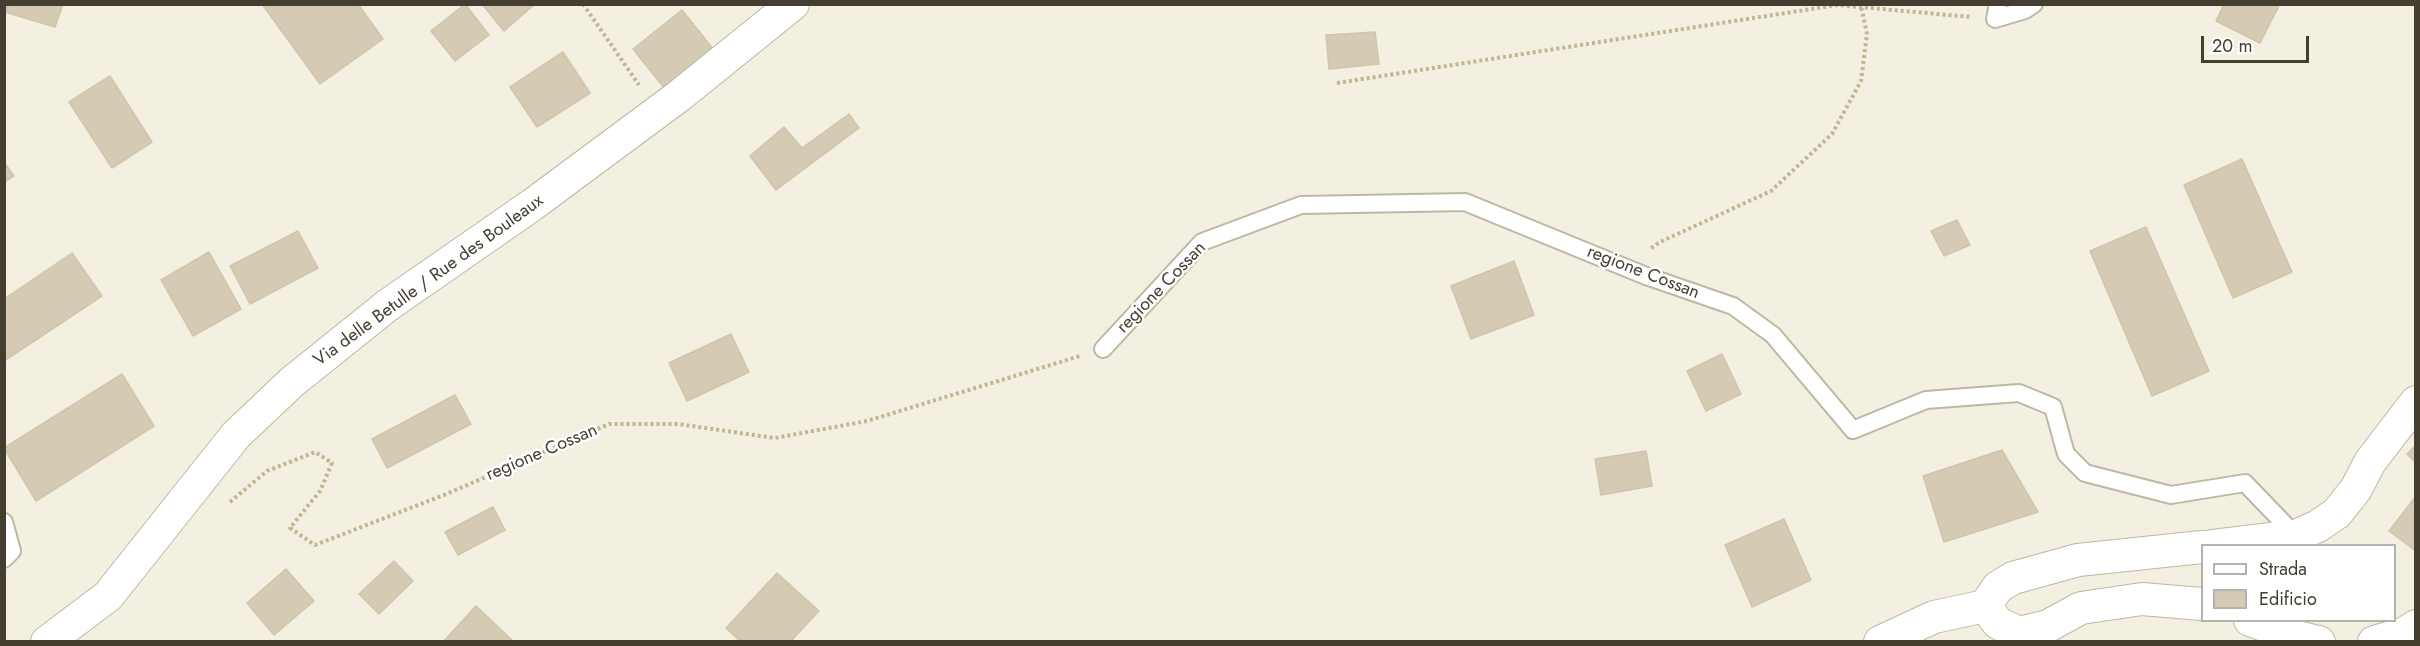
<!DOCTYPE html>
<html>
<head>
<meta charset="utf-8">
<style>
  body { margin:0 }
  #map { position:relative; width:2420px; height:646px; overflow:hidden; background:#f3efe1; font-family:Jost,sans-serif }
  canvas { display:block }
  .frame { position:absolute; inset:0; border:6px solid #443e31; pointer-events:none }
  .legend { position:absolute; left:2201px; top:544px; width:195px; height:78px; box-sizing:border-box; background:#fff; border:2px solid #b4b2ad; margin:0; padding:8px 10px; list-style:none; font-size:18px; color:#443e31 }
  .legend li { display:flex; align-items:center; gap:12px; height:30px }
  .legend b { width:30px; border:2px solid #b4b2ad }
  .scale { position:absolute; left:2201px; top:36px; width:108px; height:27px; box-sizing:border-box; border:3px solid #443e31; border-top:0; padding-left:8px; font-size:18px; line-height:21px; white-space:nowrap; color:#443e31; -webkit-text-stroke:4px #fff; paint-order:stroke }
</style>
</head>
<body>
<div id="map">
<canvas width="2420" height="646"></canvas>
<div class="frame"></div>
<ul class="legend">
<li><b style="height:8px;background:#fff"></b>Strada</li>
<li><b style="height:16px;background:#d5cbb5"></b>Edificio</li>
</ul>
<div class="scale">20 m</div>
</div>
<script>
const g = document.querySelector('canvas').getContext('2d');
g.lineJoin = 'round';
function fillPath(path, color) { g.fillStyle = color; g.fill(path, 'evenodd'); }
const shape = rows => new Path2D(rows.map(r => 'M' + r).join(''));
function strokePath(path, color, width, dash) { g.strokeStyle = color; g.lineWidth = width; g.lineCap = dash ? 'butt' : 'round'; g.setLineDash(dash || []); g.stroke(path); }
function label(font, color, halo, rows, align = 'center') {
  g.font = font + ' Jost,sans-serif'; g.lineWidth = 5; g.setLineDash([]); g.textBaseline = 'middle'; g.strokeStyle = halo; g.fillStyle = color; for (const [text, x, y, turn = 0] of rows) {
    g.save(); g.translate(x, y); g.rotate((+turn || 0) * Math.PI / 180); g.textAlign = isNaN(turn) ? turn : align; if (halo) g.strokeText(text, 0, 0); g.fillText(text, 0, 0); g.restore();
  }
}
const building = shape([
  [8,4,63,4,55,27,5,12,8,4],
  [262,4,358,4,383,39,320,84,262,4],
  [465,4,489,35,455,61,431,31,465,4],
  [482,4,535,4,504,31,482,4],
  [2224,4,2280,4,2260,43,2216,21,2224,4],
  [682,10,714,50,665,89,633,49,682,10],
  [1375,32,1379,64,1329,69,1326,35,1375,32],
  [563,52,590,93,537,127,510,87,563,52],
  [110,76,152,142,112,168,69,102,110,76],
  [849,114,859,128,776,190,750,156,784,127,802,148,849,114],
  [2242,159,2292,272,2233,298,2184,185,2242,159],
  [4,162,14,176,4,182,4,162],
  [1957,220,1970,245,1944,256,1931,231,1957,220],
  [2146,227,2209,371,2152,396,2090,251,2146,227],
  [298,231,318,268,250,304,230,266,298,231],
  [209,252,241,309,193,336,161,280,209,252],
  [72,253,102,296,4,361,4,299,72,253],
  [1514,261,1534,315,1471,339,1451,286,1514,261],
  [731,334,749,372,687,401,669,363,731,334],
  [1722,354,1741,394,1706,411,1687,371,1722,354],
  [122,374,154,426,36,501,4,448,122,374],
  [455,395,471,424,387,468,372,439,455,395],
  [2416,445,2416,463,2407,454,2416,445],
  [2002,450,2038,512,1944,542,1923,476,2002,450],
  [1646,451,1652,486,1601,495,1595,459,1646,451],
  [2416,496,2416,551,2389,531,2416,496],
  [493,507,505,530,458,555,445,532,493,507],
  [1784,519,1811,580,1752,607,1725,545,1784,519],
  [394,561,413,581,379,614,359,594,394,561],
  [286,569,314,601,274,635,247,603,286,569],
  [777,573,819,611,790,642,741,642,726,628,777,573],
  [476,606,514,642,443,642,476,606]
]);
const path = shape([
  [583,4,639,85],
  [1337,83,1837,5,1971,17],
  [1651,248,1660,242,1771,191,1832,134,1861,81,1867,34,1861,6],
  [230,502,267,471,315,452,332,463,320,491,290,528,315,545,444,495,609,424,678,424,775,438,867,421,1080,356]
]);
const lane = shape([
  [1998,4,1995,19,2025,10,2034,4],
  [1103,349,1202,242,1301,205,1465,202,1646,276,1733,306,1773,335,1853,430,1926,400,2019,393,2053,407,2066,454,2085,473,2171,495,2245,483,2296,536],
  [4,522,12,551,4,559]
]);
const street = shape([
  [2213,546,2296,536,2318,526,2337,513,2356,489,2370,462,2416,402],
  [1985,606,1998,623,2019,633,2048,626,2081,608,2142,599,2202,604],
  [2250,620,2297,637,2319,642],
  [47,642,108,596,236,435,292,382,388,305,532,205,679,96,793,4],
  [1880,642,1934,617,1985,606,1998,587,2013,578,2078,560,2202,547],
  [2374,642,2405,633,2416,626]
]);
const streetNames = [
  ["regione Cossan",1643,273,21],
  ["Via delle Betulle / Rue des Bouleaux",429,281,-36],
  ["regione Cossan",1162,288,-46],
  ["regione Cossan",542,453,-23]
];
fillPath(building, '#d5cbb5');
strokePath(building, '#d1c4a8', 1.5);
strokePath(lane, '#beb7a3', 20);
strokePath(street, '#beb7a3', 34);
strokePath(path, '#c2b592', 4, [3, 3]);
strokePath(lane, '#fff', 16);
strokePath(street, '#fff', 32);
label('18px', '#443e31', '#fff', streetNames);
</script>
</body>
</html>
